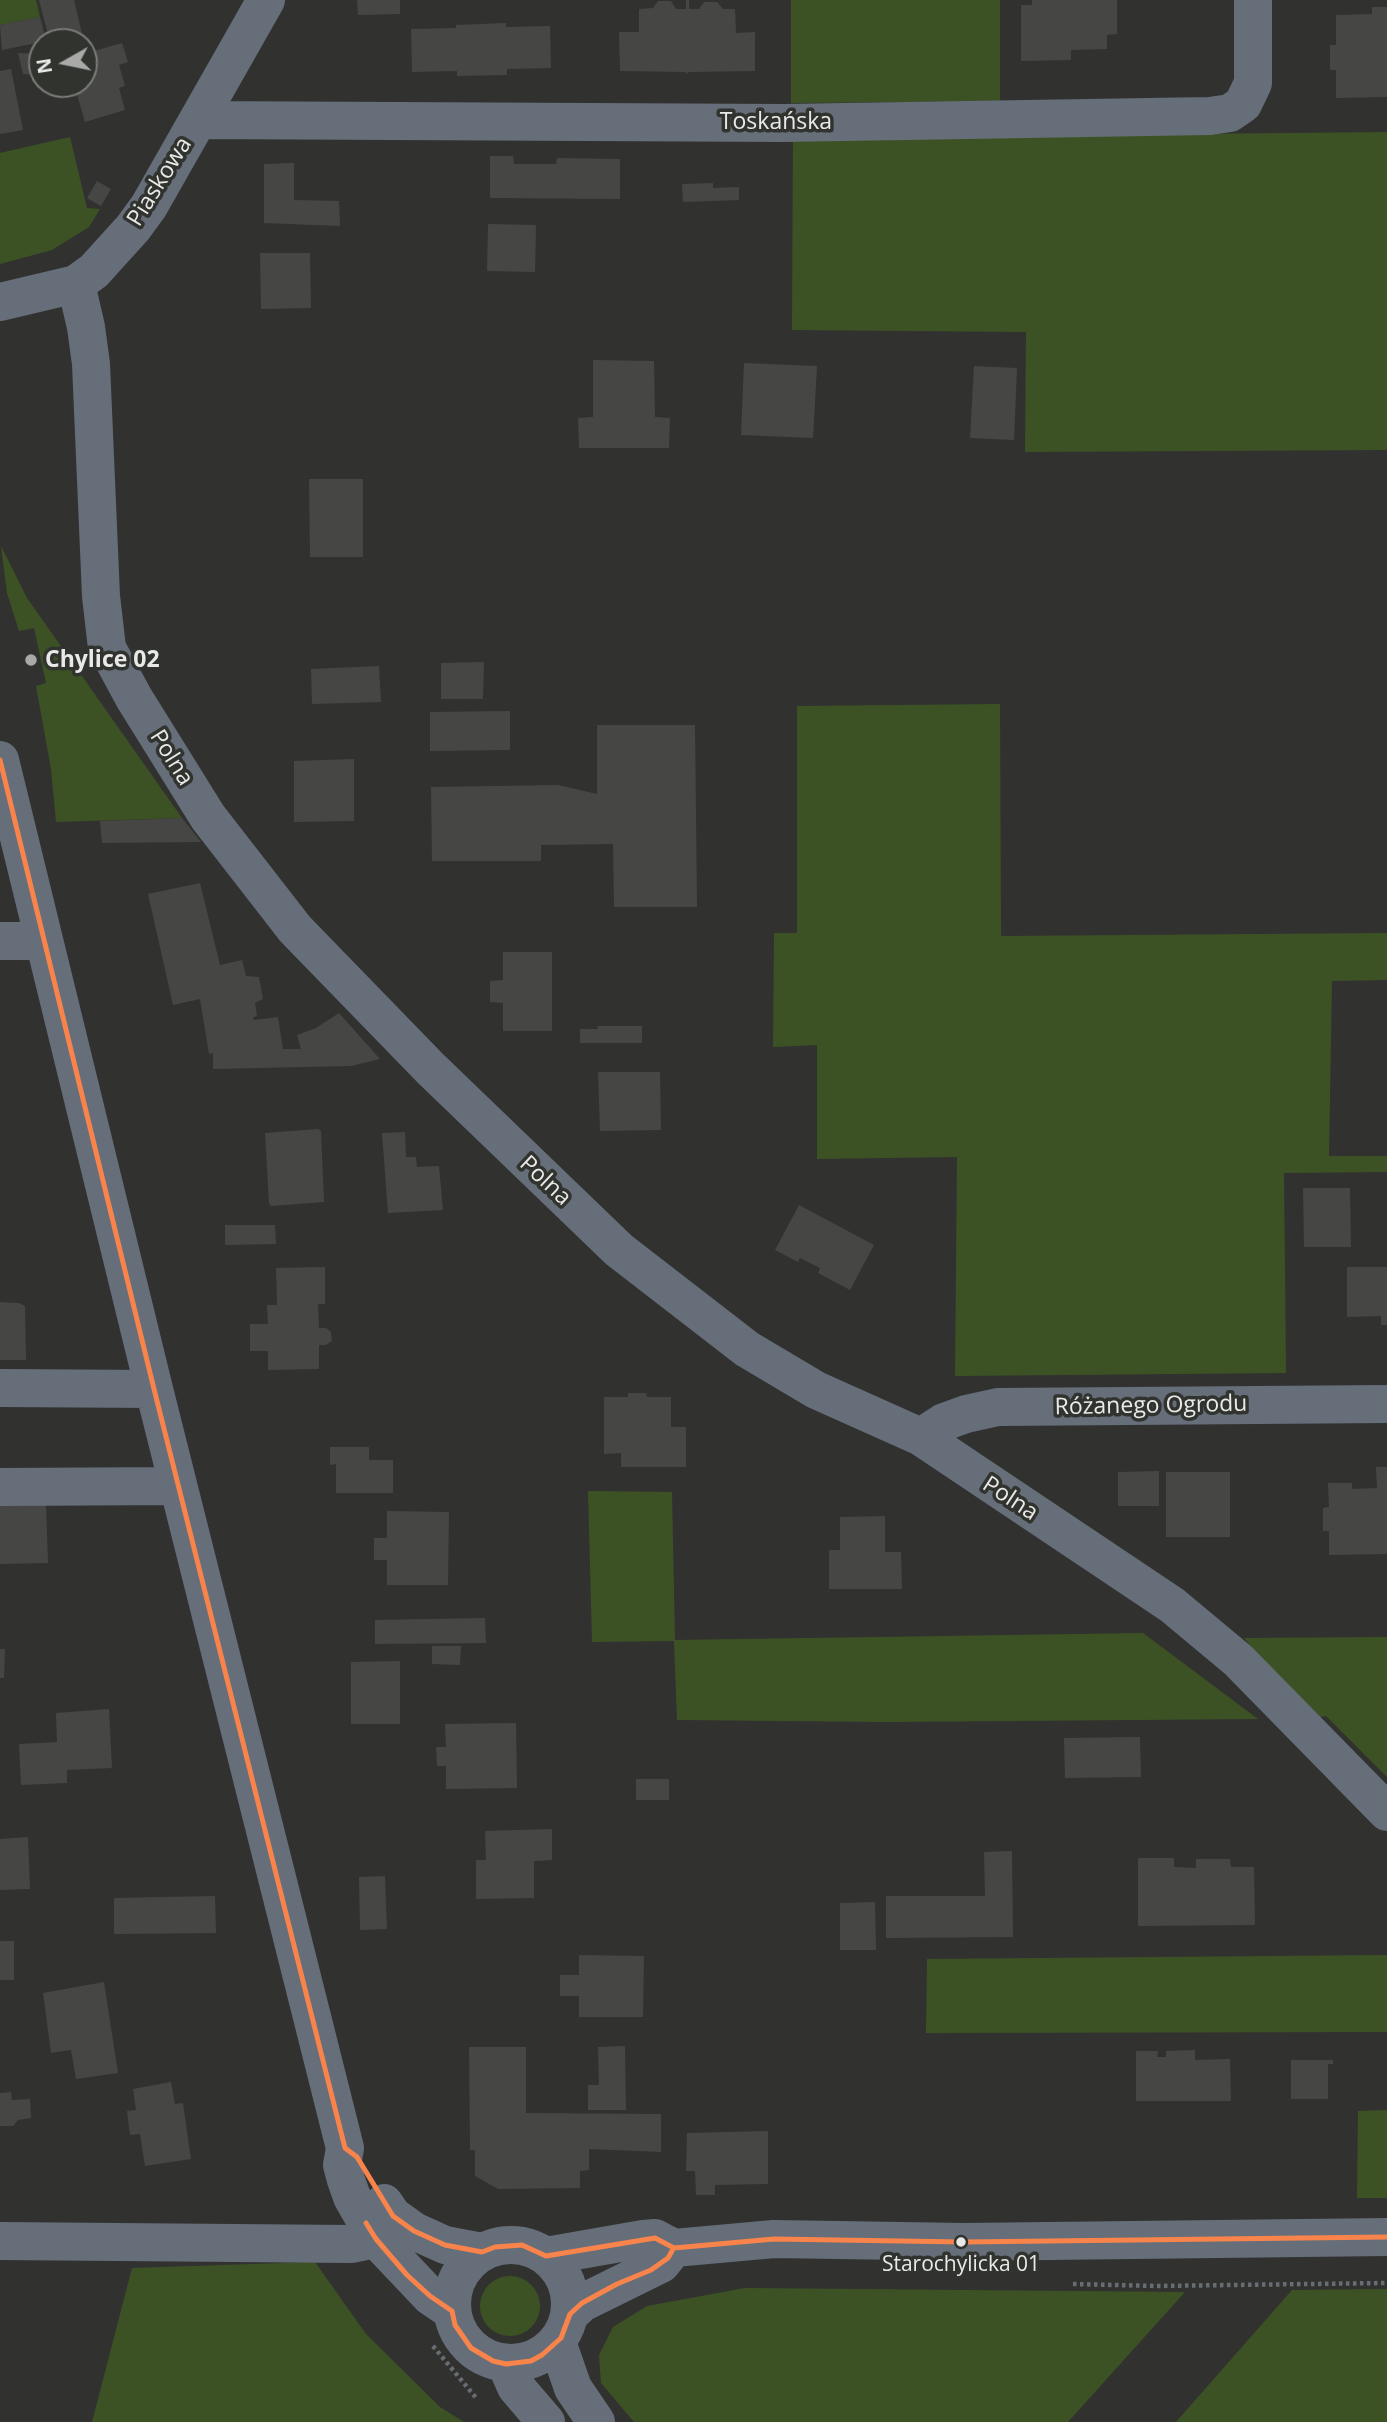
<!DOCTYPE html>
<html>
<head>
<meta charset="utf-8">
<style>
  body { margin:0 }
  #map { position:relative; width:1387px; height:2422px; overflow:hidden; background:#313230; font-family:"Open Sans",sans-serif }
  canvas { display:block }
  .north { position:absolute; left:28px; top:28px; width:70px; height:70px; box-sizing:border-box; background:#31332f; border:2px solid #7b7c79; border-radius:50%; rotate:261deg; font-size:19px; font-weight:700; line-height:28px; text-align:center; color:#e9eae8 }
  .north::after { content:''; display:block; margin:auto; width:24px; height:32px; background:#a9aaa8; clip-path:polygon(50% 0,100% 100%,50% 72%,0 100%) }
</style>
</head>
<body>
<div id="map">
<canvas width="1387" height="2422"></canvas>
<div class="north">N</div>
</div>
<script>
const g = document.querySelector('canvas').getContext('2d');
g.lineJoin = 'round';
function fillPath(path, color) { g.fillStyle = color; g.fill(path, 'evenodd'); }
const shape = rows => new Path2D(rows.map(r => 'M' + r).join(''));
function strokePath(path, color, width, dash) { g.strokeStyle = color; g.lineWidth = width; g.lineCap = dash ? 'butt' : 'round'; g.setLineDash(dash || []); g.stroke(path); }
function label(font, color, halo, rows, align = 'center') {
  g.font = font + ' "Open Sans",sans-serif'; g.lineWidth = 7; g.setLineDash([]); g.textBaseline = 'middle'; g.strokeStyle = halo; g.fillStyle = color; for (const [text, x, y, turn = 0] of rows) {
    g.save(); g.translate(x, y); g.rotate((+turn || 0) * Math.PI / 180); g.textAlign = isNaN(turn) ? turn : align; if (halo) g.strokeText(text, 0, 0); g.fillText(text, 0, 0); g.restore();
  }
}
const green = shape([
  [0,0,36,0,40,17,0,25],
  [791,0,1000,0,1000,101,791,103],
  [1387,132,1387,450,1025,452,1026,332,792,330,793,138],
  [70,137,87,208,100,209,89,227,52,250,0,264,0,153],
  [1,546,27,598,182,818,56,822,51,769,36,686,46,683,34,628,19,631,7,593],
  [1000,704,1001,936,1387,933,1387,980,1332,981,1329,1156,1387,1156,1387,1172,1284,1173,1286,1373,955,1376,957,1157,817,1159,817,1045,773,1047,774,933,797,933,797,706],
  [588,1491,672,1492,675,1640,1143,1633,1258,1719,887,1722,677,1720,674,1641,592,1642],
  [1387,1637,1387,1777,1326,1716,1312,1719,1244,1638],
  [1387,1955,1387,2032,926,2033,927,1959],
  [1387,2110,1387,2198,1357,2198,1358,2111],
  [315,2262,366,2334,440,2407,464,2422,92,2422,132,2268],
  '480 2306a30 30 0 1 1 60 0a30 30 0 1 1-60 0Z',
  [745,2288,1185,2292,1068,2422,634,2422,601,2383,599,2355,613,2327,647,2306],
  [1387,2289,1387,2422,1176,2422,1292,2290]
]);
const building = shape([
  [39,0,74,0,84,42,50,42],
  [357,0,400,0,400,14,358,15],
  [686,0,689,0,689,9,699,9,704,2,717,2,723,9,735,9,736,33,755,32,755,71,689,72,686,74,686,72,620,71,619,32,639,32,639,9,653,8,658,1,671,1,676,9,686,9],
  [1032,0,1117,0,1117,34,1107,35,1107,49,1071,50,1071,60,1021,61,1021,5,1032,5],
  [1372,7,1387,7,1387,97,1336,98,1336,70,1330,70,1330,45,1336,45,1336,15,1372,14],
  [40,17,46,41,2,50,0,25],
  [506,23,506,27,550,26,551,68,507,69,507,75,457,76,457,71,412,72,411,29,456,28,456,25],
  [122,43,128,62,119,65,125,86,119,88,125,110,85,122,74,84,84,84,84,44,87,53],
  [18,53,42,54,42,75,23,74],
  [11,69,23,130,0,134,0,71],
  [490,156,513,156,514,164,556,164,557,158,620,159,620,199,490,198],
  [294,163,294,200,339,201,340,226,264,223,264,164],
  [97,181,111,189,101,206,87,198],
  [713,183,713,188,739,187,739,200,683,202,682,184],
  [488,224,536,225,535,272,487,271],
  [260,253,310,253,311,308,261,309],
  [593,360,654,361,655,417,670,418,669,448,579,448,578,418,593,417],
  [744,363,817,366,813,438,741,435],
  [974,366,1017,368,1014,440,970,438],
  [309,479,363,479,363,557,310,557],
  [484,662,483,699,441,699,441,663],
  [379,666,381,702,312,704,311,669],
  [510,711,510,750,430,751,430,712],
  [597,725,695,725,697,907,614,907,613,844,541,845,541,861,432,861,431,787,558,785,597,794],
  [354,759,354,821,294,822,294,761],
  [182,818,201,842,102,843,100,821],
  [200,883,220,965,242,960,246,976,259,977,263,999,255,1003,257,1015,253,1018,254,1020,278,1017,283,1049,301,1049,297,1035,316,1028,339,1013,380,1059,351,1066,213,1069,213,1053,209,1054,200,999,173,1005,148,894],
  [503,952,552,952,552,1031,503,1031,503,1003,490,1002,490,981,503,980],
  [597,1026,642,1026,642,1043,580,1043,580,1029,598,1029],
  [598,1072,660,1072,661,1130,600,1131],
  [318,1129,321,1131,324,1202,271,1206,269,1203,265,1133],
  [405,1132,406,1157,416,1157,417,1167,439,1166,443,1210,388,1213,382,1133],
  [1303,1188,1350,1188,1351,1247,1304,1247],
  [799,1205,874,1245,850,1290,818,1273,820,1268,800,1258,798,1262,775,1250],
  [225,1225,275,1225,276,1244,225,1245],
  [325,1267,325,1304,318,1304,319,1328,326,1328,331,1332,332,1341,326,1345,319,1345,319,1369,268,1370,268,1351,250,1351,250,1324,268,1324,267,1305,277,1305,276,1268],
  [1347,1267,1387,1267,1387,1325,1381,1325,1381,1316,1347,1317],
  [0,1302,19,1303,25,1306,26,1360,0,1360],
  [628,1393,646,1393,647,1397,671,1397,671,1427,686,1427,686,1467,621,1467,621,1453,604,1454,604,1397,628,1397],
  [330,1447,369,1447,369,1460,393,1460,393,1493,336,1493,336,1464,330,1465],
  [1376,1467,1387,1467,1387,1554,1329,1555,1329,1531,1323,1531,1323,1508,1329,1507,1328,1483,1352,1483,1352,1489,1377,1488],
  [1159,1471,1159,1506,1118,1506,1118,1472],
  [1166,1472,1230,1472,1230,1537,1166,1537],
  [0,1505,46,1505,48,1563,0,1564],
  [387,1511,449,1512,448,1585,387,1585,387,1560,374,1560,374,1538,387,1538],
  [885,1516,885,1552,901,1552,902,1589,829,1589,829,1550,840,1550,840,1517],
  [485,1618,486,1643,375,1644,375,1620],
  [432,1646,461,1646,460,1665,432,1664],
  [0,1649,5,1649,4,1678,0,1678],
  [400,1661,400,1724,351,1724,351,1662],
  [109,1709,112,1768,67,1770,67,1783,21,1785,19,1744,57,1742,56,1713],
  [516,1723,517,1788,446,1789,446,1766,437,1766,436,1747,446,1747,445,1724],
  [1140,1737,1141,1777,1065,1778,1064,1738],
  [636,1779,669,1779,669,1800,636,1800],
  [552,1829,552,1860,534,1861,534,1898,476,1899,476,1860,486,1860,485,1831],
  [28,1837,30,1889,0,1890,0,1839],
  [1012,1851,1013,1937,886,1938,886,1896,985,1896,984,1852],
  [1138,1858,1174,1858,1174,1867,1196,1868,1196,1859,1230,1859,1231,1867,1254,1867,1255,1925,1138,1926],
  [385,1876,387,1929,360,1930,359,1877],
  [215,1896,216,1933,114,1934,114,1898],
  [875,1902,876,1950,840,1950,840,1903],
  [0,1941,14,1941,14,1980,0,1980],
  [579,1955,644,1956,643,2017,579,2017,579,1996,560,1996,560,1975,579,1975],
  [104,1982,118,2073,76,2079,71,2050,51,2053,43,1993],
  [625,2046,626,2110,588,2110,588,2085,599,2085,598,2047],
  [469,2047,526,2047,526,2113,661,2114,661,2152,589,2149,589,2170,580,2171,580,2188,498,2189,475,2176,475,2150,470,2150],
  [1195,2050,1195,2060,1230,2059,1231,2101,1136,2101,1136,2051,1158,2051,1157,2057,1166,2057,1166,2051],
  [1291,2060,1333,2060,1333,2064,1328,2064,1328,2099,1291,2099],
  [171,2082,175,2104,183,2103,191,2159,145,2166,140,2134,130,2135,127,2111,136,2110,133,2089],
  [11,2092,12,2100,30,2099,31,2118,18,2120,13,2126,0,2126,0,2093],
  [768,2131,768,2184,715,2185,715,2195,696,2195,695,2171,686,2171,687,2133]
]);
const path = shape([
  [1073,2284,1156,2286,1387,2283],
  [433,2346,477,2399]
]);
const minor = shape([
  [199,120,783,123,1210,116,1230,113,1243,104,1253,83,1253,0],
  [76,284,86,327,91,364,101,596,107,648,134,698,208,817,295,929,430,1068,619,1250,747,1349,816,1390,921,1437,1172,1605,1238,1660,1387,1812],
  [0,302,76,284,94,271,133,228,149,206,266,0],
  [0,760,154,1389,345,2148,342,2165,346,2180,352,2197,376,2239,430,2296,452,2311],
  [0,941,44,941],
  [0,1388,154,1389],
  [921,1437,944,1422,966,1414,998,1407,1387,1404],
  [0,1487,178,1486],
  [384,2203,393,2216,414,2231,445,2245,482,2252],
  [0,2241,352,2244,376,2239,387,2234,400,2222],
  '452 2304a59 59 0 1 1 118 0a59 59 0 1 1-118 0Z',
  [546,2256,643,2239,655,2238,674,2248,774,2239,964,2242,1387,2237],
  [570,2314,582,2303,661,2264,674,2248],
  [557,2342,573,2388,596,2422],
  [506,2364,516,2387,546,2422]
]);
const bus1 = shape([
  [0,760,154,1389,345,2148,357,2157,393,2216,414,2231,445,2245,482,2252,495,2247,522,2245,546,2256,655,2238,674,2248,774,2239,964,2242,1387,2237],
  [366,2223,376,2239,407,2275,430,2296,452,2311,455,2325,471,2348,493,2361,506,2364,531,2361,542,2355,561,2338,570,2314,582,2303,617,2284,651,2270,668,2258,672,2251]
]);
const markers = [
  [31,660,7,"#a9aaa8"],
  [961,2242,6,"#e9eae8"]
];
const busNames = [
  ["Starochylicka 01",961,2265]
];
const streetNames = [
  ["Toskańska",776,122],
  ["Piaskowa",160,182,-58],
  ["Polna",171,758,58],
  ["Polna",545,1181,43],
  ["Różanego Ogrodu",1151,1406,-1],
  ["Polna",1010,1499,33]
];
const poiNames = [
  ["Chylice 02",45,660]
];
fillPath(green, '#3d5224');
fillPath(building, '#464745');
strokePath(path, '#676d72', 4.5, [3.5, 3.5]);
strokePath(minor, '#666e79', 38);
strokePath(bus1, '#f8844c', 5);
for (const [x, y, r, color] of markers) { const dot = new Path2D(); dot.arc(x, y, r, 0, 2 * Math.PI); g.fillStyle = color; g.fill(dot); strokePath(dot, '#31332f', 2.5); }
label('21px', '#e9eae8', '#31332f', busNames);
label('23px', '#e9eae8', '#31332f', streetNames);
label('bold 23px', '#e9eae8', '#31332f', poiNames, 'left');
</script>
</body>
</html>
